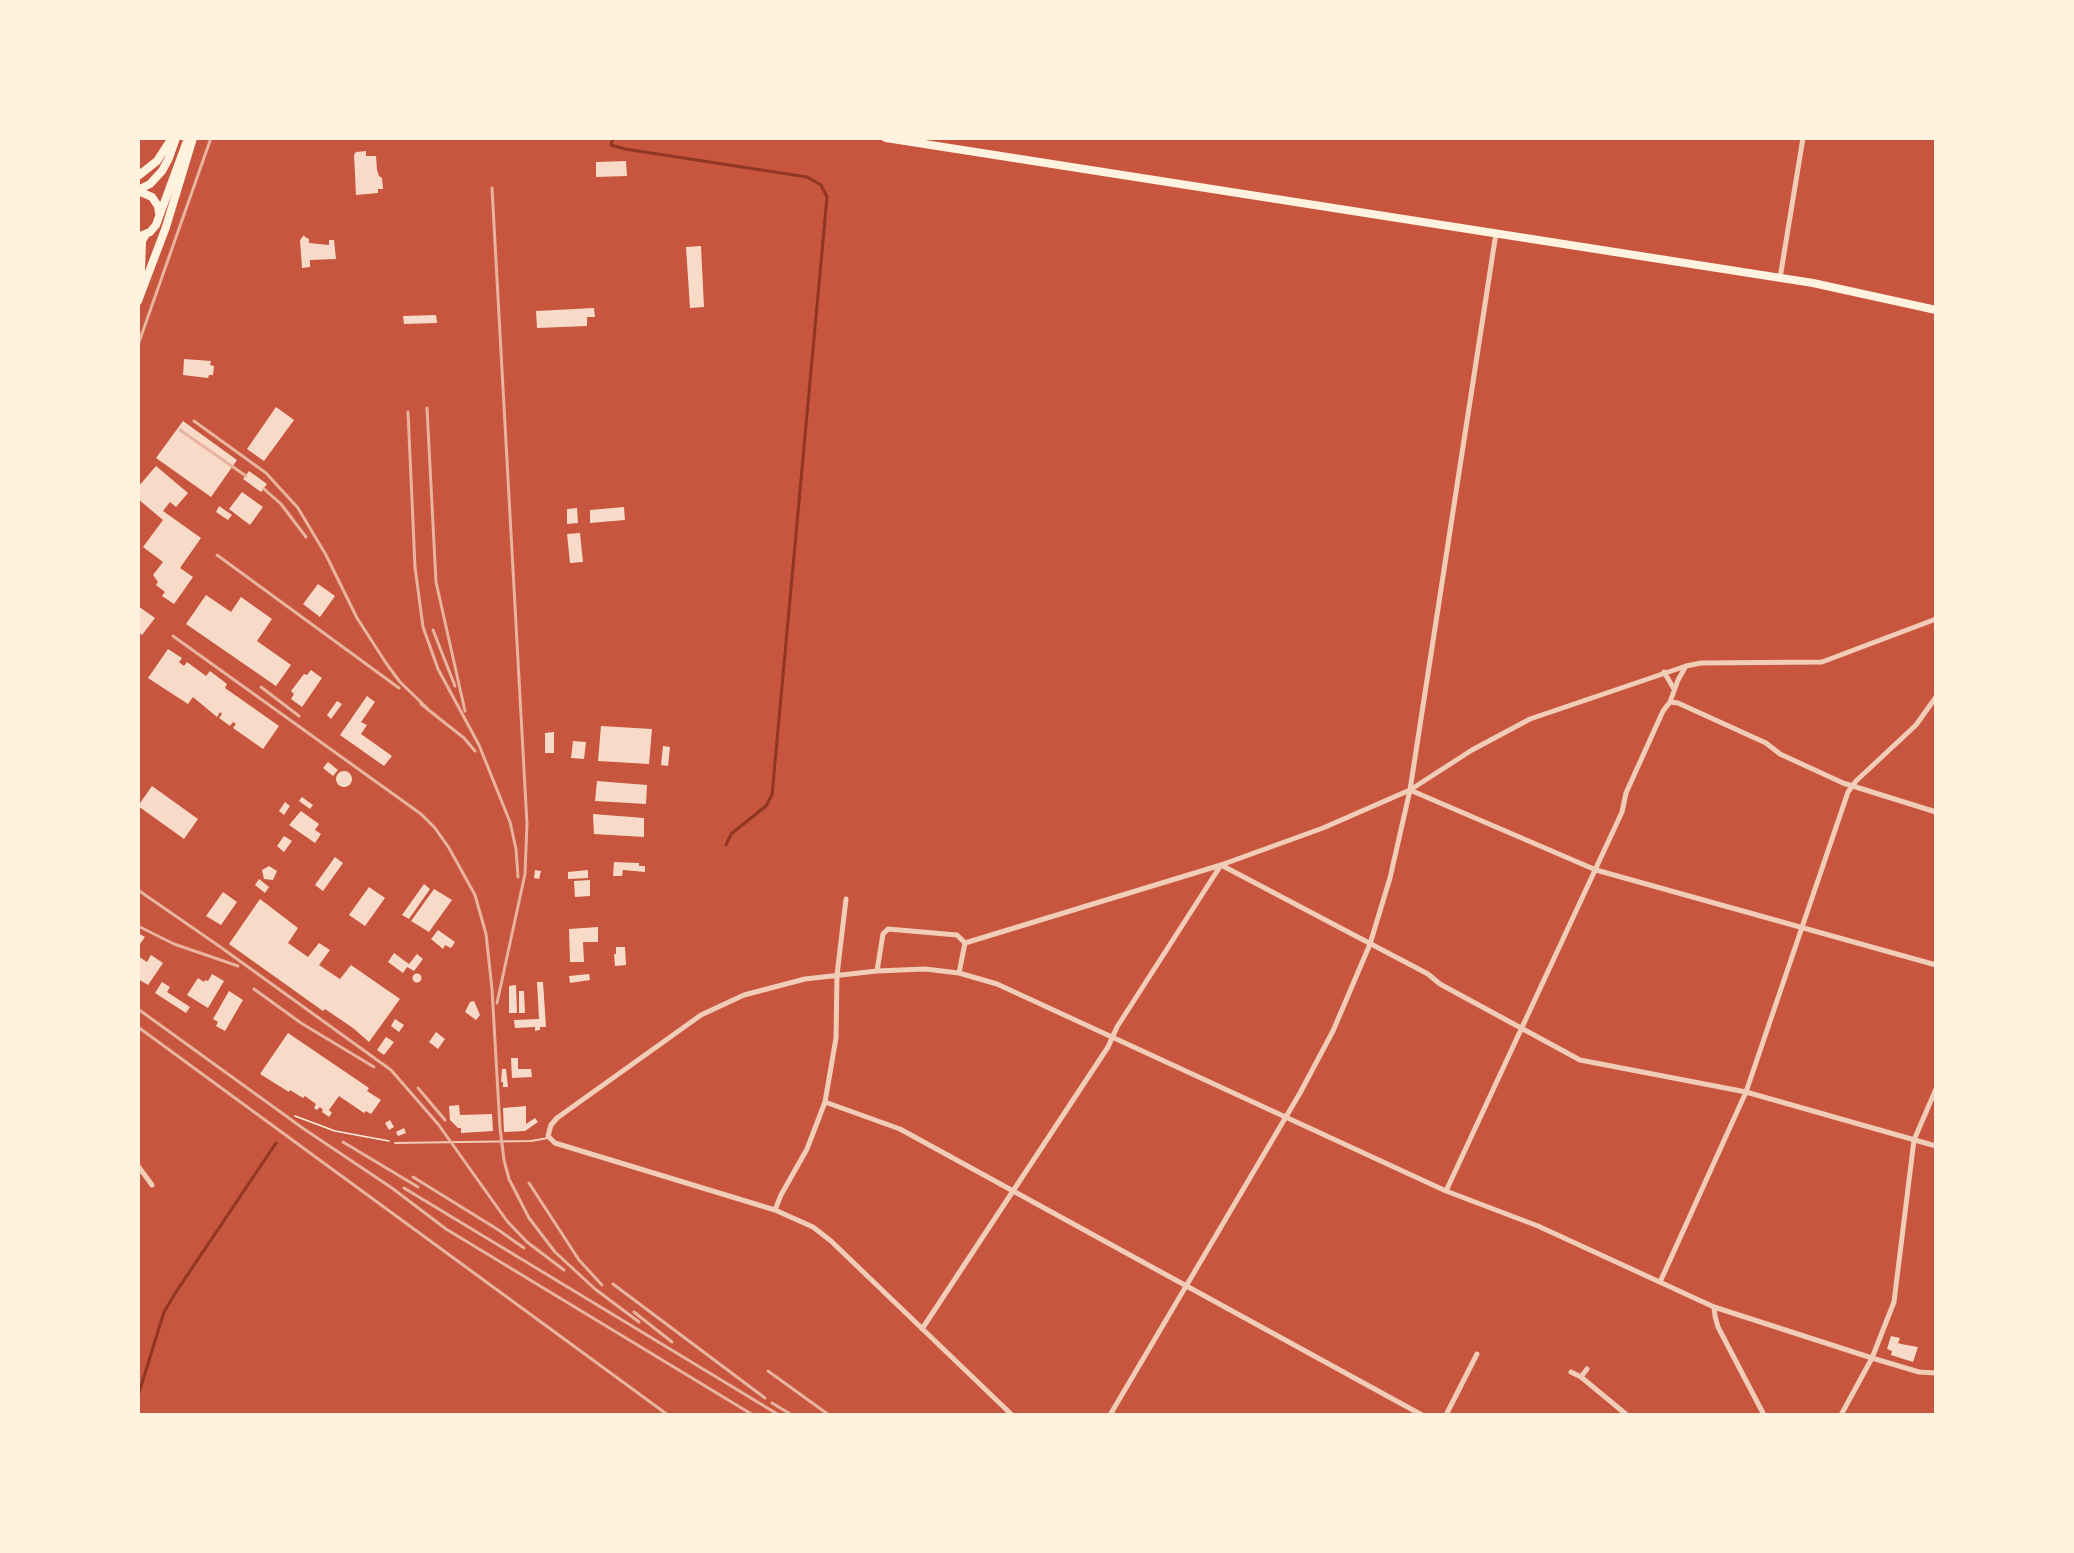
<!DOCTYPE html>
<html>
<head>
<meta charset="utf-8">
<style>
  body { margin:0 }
  #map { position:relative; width:2074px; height:1553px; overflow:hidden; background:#c8553d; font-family:"Libre Baskerville",serif }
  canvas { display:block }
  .frame { position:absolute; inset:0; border:140px solid #fff3e0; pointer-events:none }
</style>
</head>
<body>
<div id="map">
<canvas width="2074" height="1553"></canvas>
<div class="frame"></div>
</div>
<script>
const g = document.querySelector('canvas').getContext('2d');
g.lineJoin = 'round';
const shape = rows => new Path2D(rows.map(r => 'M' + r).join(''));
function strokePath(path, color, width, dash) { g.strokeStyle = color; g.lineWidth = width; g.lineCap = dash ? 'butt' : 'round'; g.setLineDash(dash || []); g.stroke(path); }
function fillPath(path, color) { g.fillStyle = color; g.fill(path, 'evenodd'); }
const stream = shape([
  [613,138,611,145,625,149,807,177,821,185,827,197,772,795,766,806,731,834,726,845],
  [138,1396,164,1312,176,1292,276,1143]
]);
const building = shape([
  [366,151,366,156,376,156,377,170,379,176,382,178,383,189,378,189,378,193,356,195,354,155,356,152],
  [626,161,627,176,596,177,596,162],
  [304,235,305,237,309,239,309,243,329,245,329,240,334,240,336,259,310,260,310,267,302,268,300,240],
  [701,246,704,307,690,308,686,247],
  [594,308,595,317,587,317,587,326,537,328,536,311],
  [436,315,437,323,404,324,403,316],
  [184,359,211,361,210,365,214,366,213,375,209,375,208,378,183,375],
  [276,407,294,420,264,461,247,449],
  [183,421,237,460,211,497,156,458],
  [156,466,188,493,176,507,170,502,163,511,201,538,180,568,193,577,174,604,162,596,165,592,156,585,158,582,153,575,163,562,143,547,163,520,138,499,138,487],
  [249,471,267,484,261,492,243,479],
  [242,492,263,507,250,525,229,509],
  [219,506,232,515,228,520,216,512],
  [624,507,625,520,590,523,590,510],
  [577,508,578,523,567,524,567,509],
  [580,533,583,562,570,563,567,534],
  [318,584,335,596,320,617,303,604],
  [206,595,231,612,241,597,272,619,257,641,291,665,276,686,186,624],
  [138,606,155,618,142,635,138,632],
  [168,649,182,658,179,662,184,666,187,662,206,676,210,671,227,684,225,688,279,726,263,749,233,728,236,724,233,722,230,726,219,718,222,714,220,712,217,717,193,697,188,704,148,678],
  [311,670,322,678,302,707,291,699,294,694,291,691,304,674,307,675],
  [367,696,375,702,361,722,367,725,361,734,392,756,384,766,340,735],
  [337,701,342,704,331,719,327,715],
  [601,726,652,729,649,764,598,761],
  [554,732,554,753,545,753,545,733],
  [573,741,586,742,584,759,571,758],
  [663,746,670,747,668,766,661,765],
  [328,762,338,770,333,776,323,768],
  '336 779a8 8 0 1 1 16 0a8 8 0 1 1-16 0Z',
  [597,781,647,785,646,804,595,801],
  [152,786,198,819,184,839,138,806],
  [302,797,313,805,310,809,299,801],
  [285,802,290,806,284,815,279,811],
  [301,811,319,824,315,830,321,834,315,843,289,825],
  [593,814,644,818,644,837,594,834],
  [284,836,292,841,284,852,277,846],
  [335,857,343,863,323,891,315,885],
  [614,862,639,863,639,866,645,866,645,872,623,870,622,876,613,876],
  [269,866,277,871,273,880,264,879,262,870],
  [535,870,541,871,539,879,534,878],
  [588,870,588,878,568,879,568,872],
  [259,879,269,887,265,893,255,885],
  [590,880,590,896,575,897,574,881],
  [424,884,430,889,409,919,402,915],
  [369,887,385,898,365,926,349,915],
  [434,889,452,900,429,932,411,921],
  [223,892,237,902,221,925,206,916],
  [260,899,298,928,288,943,308,957,319,943,330,950,319,965,340,979,351,965,400,999,369,1042,353,1028,325,1009,323,1011,229,944],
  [598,927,598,942,583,942,584,962,570,962,569,929],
  [438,930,455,942,451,948,445,945,443,949,431,939],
  [138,933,145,937,140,944,138,942],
  [616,947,625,947,626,965,615,966,614,954,616,954],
  [394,953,409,964,417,954,423,959,414,971,407,967,403,973,388,962],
  [151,955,163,963,148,985,138,979,138,956,147,962],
  '412.5 978a4.5 4.5 0 1 1 9 0a4.5 4.5 0 1 1-9 0Z',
  [212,974,224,981,208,1008,187,995,198,978,204,982,205,980,208,981],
  [589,974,590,980,570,983,569,976],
  [162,982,170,987,167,992,190,1007,186,1013,155,993],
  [537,982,543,982,546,1027,540,1027,540,1030,535,1031,535,1027,515,1028,514,1020,539,1019],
  [516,985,517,1013,509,1013,509,986],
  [229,991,243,1000,225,1031,216,1026,218,1022,213,1019],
  [519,991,524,991,525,1013,519,1013],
  [474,1001,480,1015,476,1020,465,1012,470,1002],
  [395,1019,404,1025,399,1032,391,1026],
  [436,1032,445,1039,438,1049,429,1042],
  [288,1033,369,1088,367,1091,381,1100,371,1114,366,1111,364,1113,339,1096,329,1110,332,1113,329,1117,322,1112,323,1110,320,1107,317,1110,314,1108,316,1104,305,1096,303,1098,290,1090,289,1092,260,1074],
  [386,1037,394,1042,384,1055,377,1050],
  [511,1058,518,1058,518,1069,531,1069,532,1077,512,1078],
  [502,1069,506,1069,508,1087,503,1087,503,1082,501,1082],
  [459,1105,460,1115,492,1114,493,1131,461,1133,461,1128,458,1128,450,1120,449,1106],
  [526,1106,526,1124,535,1118,538,1122,525,1131,504,1132,503,1108],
  [390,1120,394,1127,389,1130,385,1123],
  [404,1128,406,1133,398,1136,396,1132],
  [1891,1336,1900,1338,1898,1343,1901,1344,1918,1347,1913,1362,1891,1355,1892,1351,1887,1349]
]);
const path = shape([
  [295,1116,335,1131,389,1141]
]);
const service = shape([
  [395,1143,531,1141,548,1138]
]);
const minor = shape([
  [1780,278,1803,138],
  [1664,672,1674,689],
  [1670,702,1678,703,1766,743,1780,754,1843,783,1936,812],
  [1410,790,1596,870,1936,965],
  [1221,865,1428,974,1440,984,1580,1060,1746,1092,1936,1146],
  [877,971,883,934,888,929,957,935,965,943],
  [959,973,965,943,1221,865,1323,828,1410,790,1472,750,1530,719,1686,666,1701,663,1822,662,1936,619],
  [825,1102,900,1129,1422,1415],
  [138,1166,152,1185],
  [1446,1191,1622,812,1626,793,1663,711,1670,702,1678,680,1686,666],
  [775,1210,781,1195,807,1149,825,1102,836,1038,837,975,846,899],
  [1660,1282,1746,1092,1848,792,1856,781,1916,725,1936,697],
  [1714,1307,1715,1316,1718,1327,1764,1415],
  [922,1329,1108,1047,1117,1027,1221,865],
  [1571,1372,1581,1377,1627,1415],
  [1581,1377,1587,1369],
  [1012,1415,831,1241,813,1227,775,1210,555,1143,548,1136,551,1125,557,1118,701,1015,744,995,805,979,877,971,925,969,959,973,997,984,1446,1191,1538,1226,1714,1307,1872,1358,1919,1372,1936,1373],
  [1110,1415,1300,1093,1333,1031,1370,944,1390,878,1410,790,1496,233],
  [1446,1415,1477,1354],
  [1841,1415,1872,1358,1894,1302,1914,1140,1936,1089]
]);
const primary = shape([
  [886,138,1813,283,1936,310],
  [138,176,157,161,172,138],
  [138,190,150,184,162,171,169,158,176,138],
  [138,191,152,197,158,206,159,213],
  [138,237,150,232,156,225,187,141],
  [138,285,141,270,142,241,146,234],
  [138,301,166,227,193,138]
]);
const rail = shape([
  [492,188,527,824,525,874,497,1003],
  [138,345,211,138],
  [427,408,436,582,465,711],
  [408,412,415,567,423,627,438,669,479,745,510,822,516,849,518,877],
  [194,421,266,473,298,508,326,555,357,618,386,663,400,682,428,709],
  [180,430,246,476],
  [264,489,281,504,306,537],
  [217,555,399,688],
  [433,630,455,686],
  [173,636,421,814,435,828,449,848,475,895,486,934,492,989,500,1128,504,1160,509,1179,529,1218,555,1252,595,1289,639,1322],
  [261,687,299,716],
  [421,704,464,738,475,751],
  [138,890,219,946,391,1070,438,1124,507,1221,527,1242,564,1270],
  [138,926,174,944,238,966],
  [254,989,301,1023,374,1067],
  [138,1009,304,1129,392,1188,446,1229,753,1415],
  [138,1027,668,1415],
  [418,1088,445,1120],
  [343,1142,418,1187],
  [413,1177,497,1229,524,1248],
  [529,1183,579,1260,602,1285],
  [404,1188,779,1415],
  [613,1284,765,1398],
  [634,1312,672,1342],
  [768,1371,829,1415],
  [772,1403,792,1415],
  [726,1414,727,1415]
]);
strokePath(stream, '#8f3625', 3);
fillPath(building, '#f7dbc8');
strokePath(path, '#fff3e0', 1.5);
strokePath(service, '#f1ccb7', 2);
strokePath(minor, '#f1ccb7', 5);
strokePath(primary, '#fff3e0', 8);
strokePath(rail, '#e9b49f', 3);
</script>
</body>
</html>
